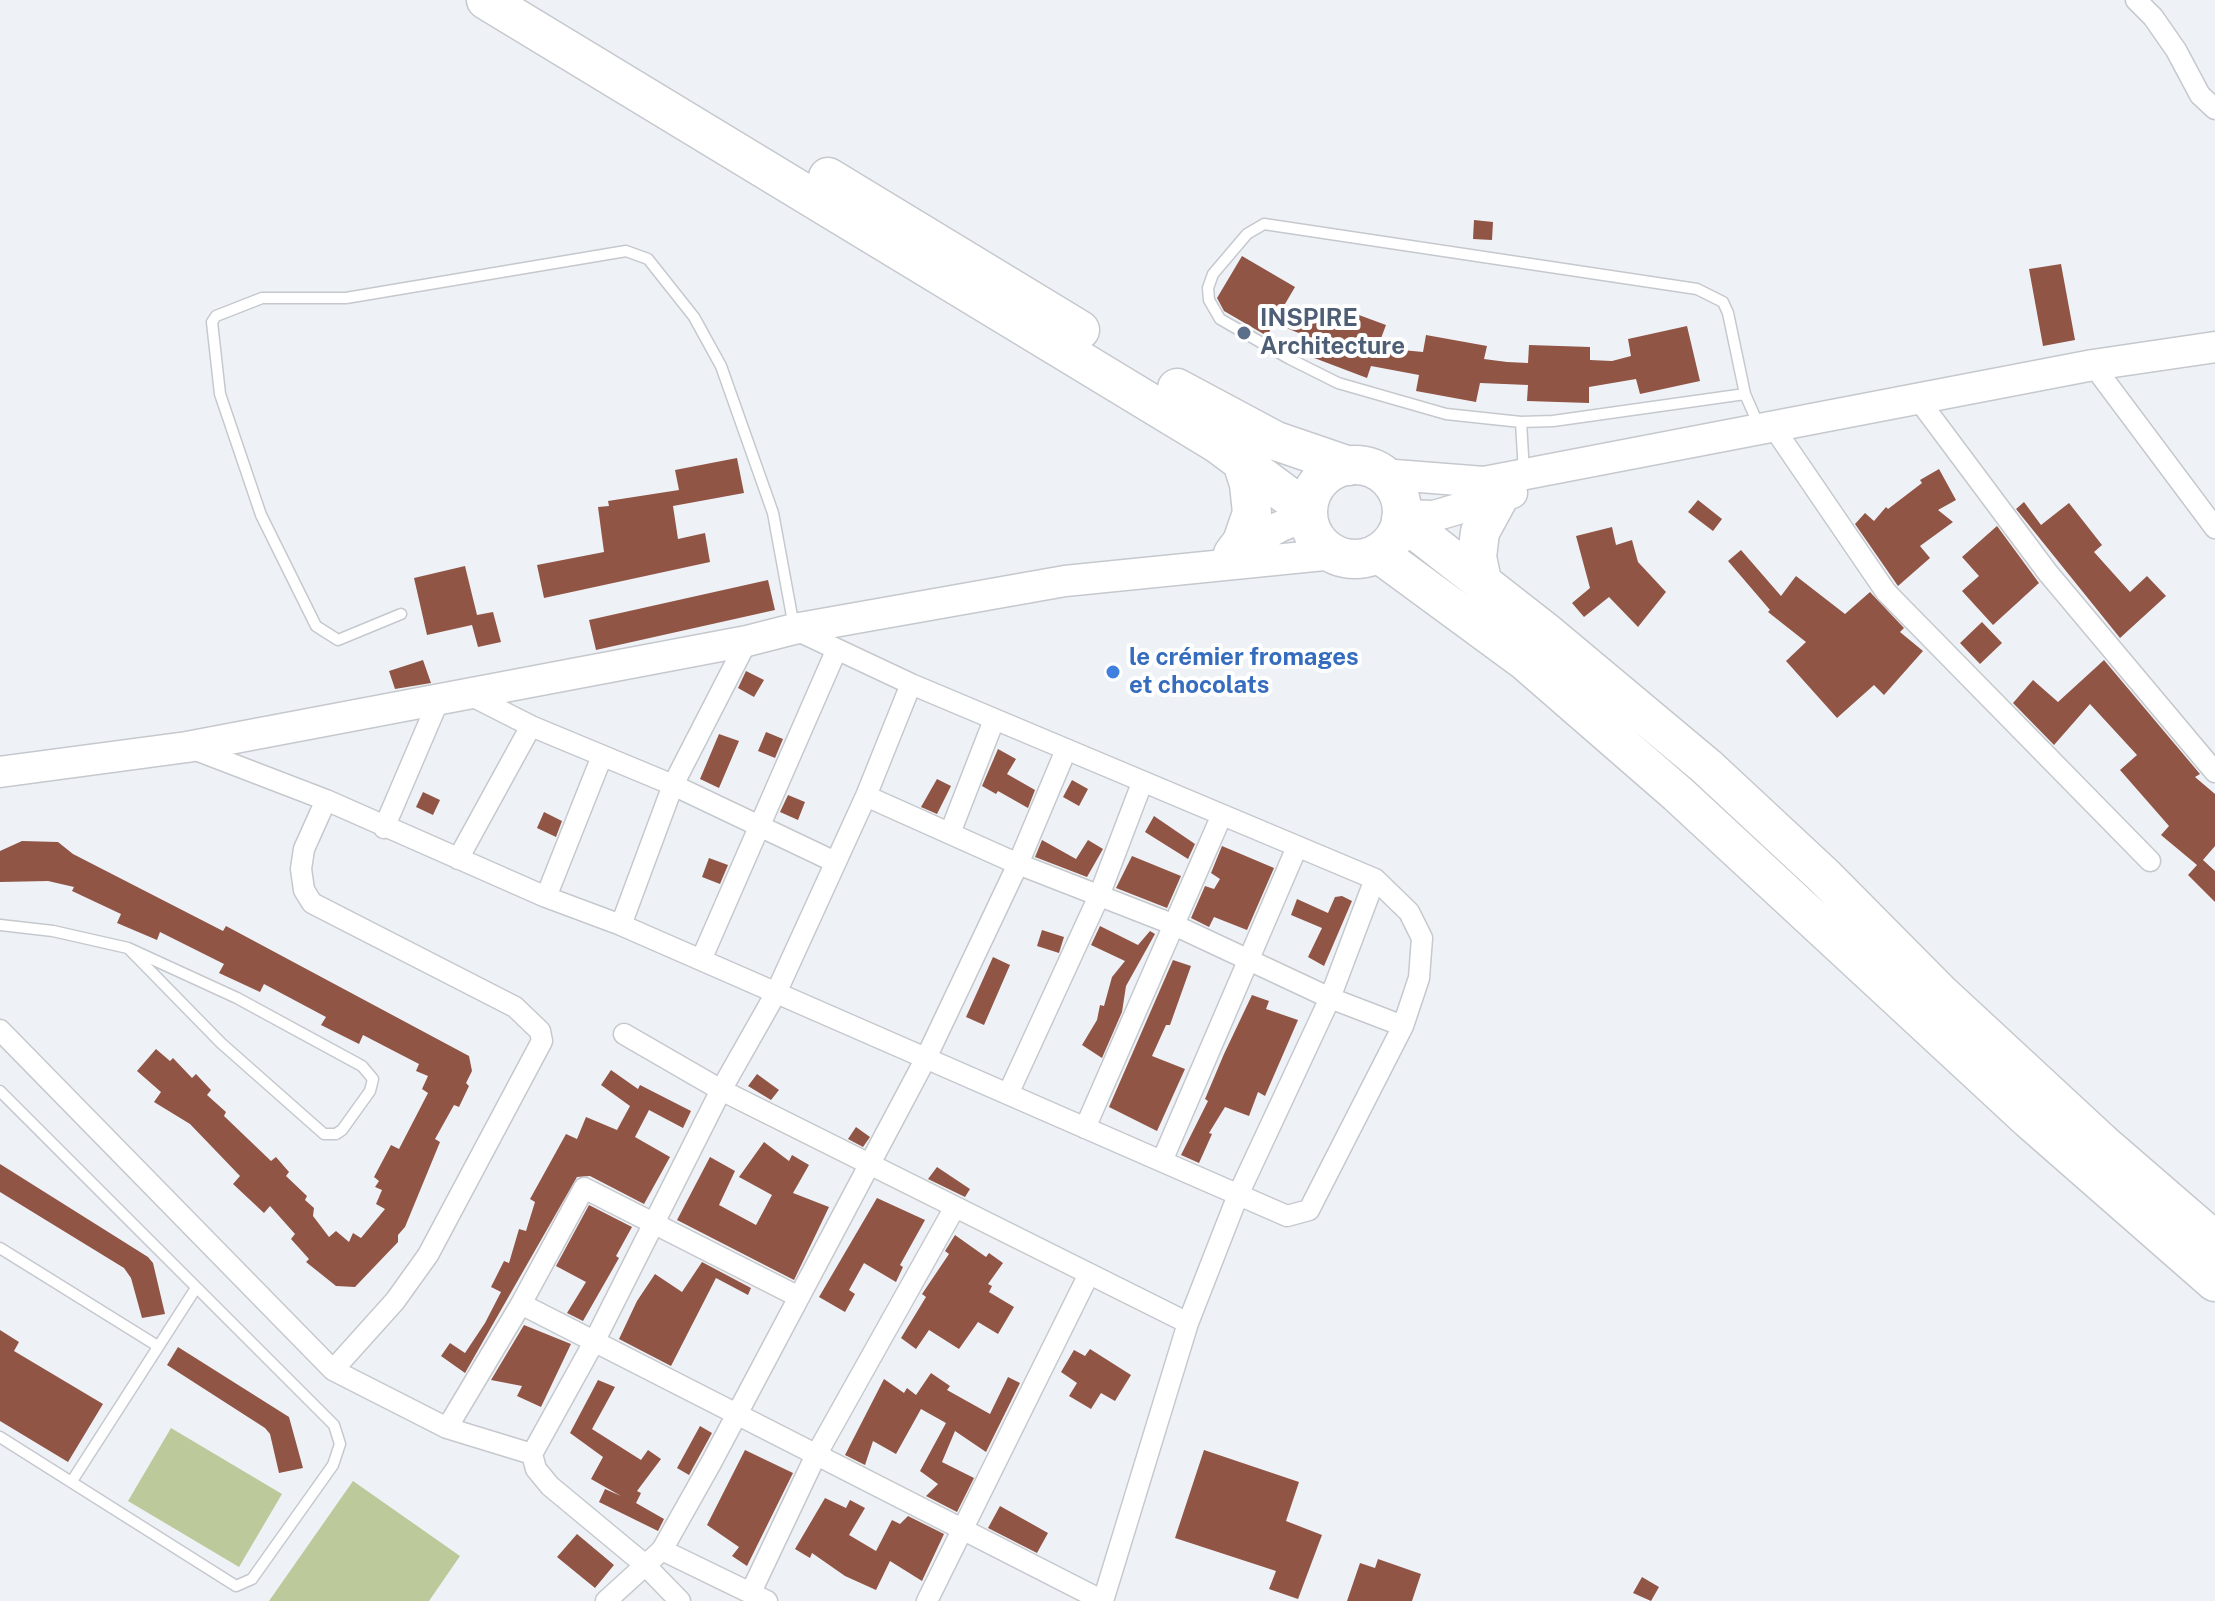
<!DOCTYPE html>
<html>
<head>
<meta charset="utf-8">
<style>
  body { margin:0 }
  canvas { display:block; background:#eef2f7 }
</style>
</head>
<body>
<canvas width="2215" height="1601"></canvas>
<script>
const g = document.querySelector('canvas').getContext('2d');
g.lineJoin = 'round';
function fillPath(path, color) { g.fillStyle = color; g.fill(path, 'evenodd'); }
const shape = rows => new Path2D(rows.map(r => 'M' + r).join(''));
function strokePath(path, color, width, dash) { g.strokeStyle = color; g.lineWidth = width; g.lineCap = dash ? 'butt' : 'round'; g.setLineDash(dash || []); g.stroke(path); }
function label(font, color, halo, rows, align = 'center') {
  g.font = font + ' "Public Sans",sans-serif'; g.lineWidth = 8; g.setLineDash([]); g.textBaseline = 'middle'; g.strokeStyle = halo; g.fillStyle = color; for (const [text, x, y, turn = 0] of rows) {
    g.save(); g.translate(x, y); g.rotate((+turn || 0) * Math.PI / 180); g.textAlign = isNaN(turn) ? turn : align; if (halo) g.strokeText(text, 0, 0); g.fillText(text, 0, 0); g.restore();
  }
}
const green = shape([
  [171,1428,282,1494,239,1567,128,1501],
  [353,1481,460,1556,429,1601,269,1601]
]);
const building = shape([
  [1474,220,1493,222,1492,240,1473,239],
  [1242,256,1295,287,1285,304,1304,315,1323,321,1329,304,1386,325,1380,341,1402,350,1423,352,1426,335,1487,346,1484,359,1507,362,1528,363,1529,345,1590,347,1590,360,1612,361,1631,356,1628,339,1687,326,1700,381,1640,394,1636,379,1589,387,1589,403,1527,401,1528,385,1480,383,1476,402,1416,391,1419,375,1371,366,1367,378,1309,356,1316,340,1274,323,1267,336,1224,311,1217,298],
  [2061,264,2075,340,2043,346,2029,269],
  [737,458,744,493,673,506,678,539,705,533,710,562,544,598,537,565,604,552,598,507,609,506,608,501,679,490,675,470],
  [1939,469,1956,500,1938,510,1953,522,1920,546,1930,558,1898,586,1855,524,1865,513,1874,521,1886,507,1888,509,1922,483,1920,480],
  [1698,500,1722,519,1713,531,1688,512],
  [2024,502,2041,525,2069,503,2102,545,2094,552,2130,592,2147,576,2166,596,2120,638,2016,509],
  [1997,526,2039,583,1993,625,1962,591,1979,576,1962,557],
  [1612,527,1616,545,1632,540,1638,562,1666,592,1638,627,1609,597,1584,617,1572,603,1590,588,1576,536],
  [1741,550,1781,596,1796,576,1845,614,1870,592,1904,628,1900,632,1923,651,1884,695,1874,685,1837,718,1786,661,1806,642,1768,612,1770,610,1728,561],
  [465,566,477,615,493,612,501,642,478,647,472,625,427,635,414,578],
  [768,580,775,610,596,650,589,620],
  [1982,622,2002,643,1980,664,1960,643],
  [423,660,431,683,395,689,389,671],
  [2104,660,2200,774,2195,777,2215,794,2215,846,2203,860,2215,871,2215,902,2188,875,2197,865,2161,835,2169,826,2120,770,2137,755,2090,704,2054,745,2013,703,2033,680,2058,702],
  [746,671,764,680,754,697,738,688],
  [766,732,783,739,775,758,758,751],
  [719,734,739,741,719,788,700,779],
  [998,749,1016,759,1007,774,1035,790,1028,808,998,791,996,794,982,786],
  [937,779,951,786,937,814,921,807],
  [1072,780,1088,789,1079,806,1063,797],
  [423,792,440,800,433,815,416,807],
  [788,795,805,802,798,820,780,812],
  [544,812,562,821,556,837,537,828],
  [1154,816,1195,844,1188,859,1145,832],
  [1042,840,1076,859,1088,840,1103,849,1087,877,1035,857],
  [22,841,58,842,73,854,223,931,226,926,469,1056,472,1071,466,1083,469,1086,459,1107,454,1105,435,1139,440,1142,405,1227,398,1235,398,1242,355,1287,336,1286,306,1262,309,1259,291,1239,295,1234,270,1206,264,1213,233,1184,240,1176,190,1124,154,1102,161,1092,137,1071,156,1049,170,1061,173,1058,192,1078,196,1074,211,1090,207,1095,226,1112,224,1116,271,1161,276,1157,289,1172,286,1176,307,1196,305,1200,314,1208,313,1216,329,1237,336,1231,349,1242,353,1233,361,1238,385,1209,376,1204,382,1190,375,1187,379,1181,374,1177,391,1145,399,1149,428,1093,422,1089,428,1076,416,1071,419,1064,363,1035,359,1044,321,1025,326,1017,264,984,260,992,219,973,224,964,160,932,157,940,117,923,121,914,72,891,74,887,48,881,0,882,0,851],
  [1222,846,1274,868,1247,930,1214,917,1209,927,1191,918,1205,886,1214,889,1220,879,1211,873],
  [1132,856,1181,876,1167,908,1116,888],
  [709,858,728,865,720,884,702,877],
  [1342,896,1352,901,1324,966,1308,957,1322,928,1291,915,1297,899,1328,913,1335,897],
  [1100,926,1138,945,1150,931,1155,934,1126,986,1122,1012,1102,1058,1082,1045,1097,1020,1100,1005,1104,1006,1112,977,1125,961,1091,945],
  [1042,930,1064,937,1059,953,1037,946],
  [993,957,1010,965,984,1025,966,1017],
  [1173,960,1191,966,1170,1025,1166,1025,1152,1056,1185,1069,1157,1131,1109,1107],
  [1252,995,1269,1001,1266,1009,1298,1020,1265,1096,1258,1092,1249,1116,1225,1107,1209,1133,1212,1134,1199,1163,1181,1155,1208,1101,1205,1099,1224,1054],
  [611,1070,638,1089,640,1085,691,1111,683,1128,649,1110,635,1137,670,1157,644,1204,590,1176,577,1177,465,1373,441,1356,450,1343,465,1353,485,1323,501,1292,491,1287,504,1261,509,1263,519,1229,526,1231,535,1202,530,1199,566,1134,577,1139,586,1117,617,1130,630,1106,601,1085],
  [757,1074,779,1090,771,1100,748,1086],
  [856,1127,870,1137,863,1147,848,1139],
  [764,1142,789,1161,792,1155,809,1165,793,1193,829,1207,794,1280,677,1220,710,1157,735,1171,719,1205,756,1225,772,1195,739,1177],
  [0,1164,148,1257,153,1263,165,1314,142,1318,131,1278,124,1268,0,1192],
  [937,1167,970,1189,965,1197,928,1179],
  [877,1198,925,1220,900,1265,903,1267,896,1282,864,1263,849,1290,855,1294,845,1312,819,1297],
  [589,1205,632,1227,616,1256,619,1258,583,1321,567,1313,586,1282,556,1266],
  [955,1235,986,1257,989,1253,1003,1263,988,1284,992,1286,989,1292,1014,1307,998,1334,978,1322,959,1349,929,1330,916,1349,901,1338,926,1297,922,1294,949,1254,945,1251],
  [702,1262,751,1288,748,1295,716,1278,671,1366,619,1339,637,1301,655,1274,682,1292],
  [524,1325,571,1344,541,1407,517,1396,522,1386,491,1380],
  [0,1330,19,1342,14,1351,103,1404,68,1462,0,1421],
  [178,1347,289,1417,303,1468,279,1473,270,1434,265,1428,167,1365],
  [1090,1349,1131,1375,1115,1401,1101,1393,1091,1409,1069,1396,1077,1383,1061,1372,1074,1350,1085,1356],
  [931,1373,950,1386,947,1390,990,1414,1008,1377,1020,1383,986,1452,955,1431,942,1462,974,1478,957,1512,926,1496,938,1484,920,1471,946,1423,921,1409,896,1454,873,1441,865,1465,845,1455,884,1379,904,1393,907,1388,916,1395],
  [598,1380,615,1387,592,1429,641,1460,648,1450,661,1459,637,1491,641,1493,636,1503,664,1519,658,1531,599,1502,605,1489,621,1496,591,1479,603,1457,570,1433],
  [700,1426,712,1433,689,1475,677,1468],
  [745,1450,793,1473,747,1566,732,1556,739,1547,707,1525],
  [1204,1450,1299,1482,1286,1521,1322,1535,1298,1599,1269,1589,1276,1571,1175,1538],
  [825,1498,846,1508,850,1500,865,1508,849,1535,876,1551,892,1520,900,1524,908,1516,944,1534,922,1581,890,1561,876,1590,845,1576,812,1553,810,1558,795,1549],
  [1000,1506,1048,1533,1037,1553,988,1528],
  [577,1534,614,1565,595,1588,557,1557],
  [1378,1559,1421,1574,1412,1601,1347,1601,1360,1563,1375,1568],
  [1642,1577,1659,1587,1651,1601,1633,1593]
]);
const lane = shape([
  [1745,394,1553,421,1521,422,1446,414,1338,383,1290,359,1220,319,1209,300,1208,288,1213,274,1247,234,1264,224,1697,289,1723,302,1728,313,1745,394,1759,426],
  [1521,422,1524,473],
  [401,614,338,640,316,626,261,515,220,394,212,322,216,316,262,298,346,298,626,251,648,259,694,317,721,366,773,513,794,627],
  [0,925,53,931,128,948,237,998,362,1066,373,1079,370,1091,342,1130,336,1134,324,1134,221,1043,128,948],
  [0,1091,334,1425,340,1444,333,1465,252,1579,236,1586,0,1437],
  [0,1248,156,1345],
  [72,1481,196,1288]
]);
const street = shape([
  [2136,0,2153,17,2176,50,2200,95,2215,109],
  [2093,365,2215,528],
  [1918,399,2048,573,2215,772],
  [1774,428,1886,592,2150,861],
  [794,629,911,684,866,796,776,993,721,1090,1188,1323,1103,1601],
  [466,693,531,726,673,785,835,862],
  [188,747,326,800,546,897,621,925,1287,1216,1309,1210,1403,1026,1419,978,1422,938,1409,912,1375,879,911,684],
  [866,796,1018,864,1172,924,1330,998,1403,1026],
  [384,828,440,697],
  [950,833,994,720],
  [458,859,531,726],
  [546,897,602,756],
  [621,925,673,785,747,641],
  [701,960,836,651],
  [0,1030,333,1370,395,1301,428,1255,542,1041,540,1031,515,1007,312,903,304,890,301,869,304,849,326,800],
  [624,1034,721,1090,594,1342,532,1454,536,1469,550,1486,644,1564,680,1601],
  [1008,1094,1099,896,1142,783],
  [1085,1128,1221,817],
  [1162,1161,1297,847],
  [521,1304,1103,1601],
  [1188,1323,1238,1195,1330,998,1375,879],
  [333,1370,447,1428,532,1454],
  [447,1428,521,1304,584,1188,797,1296],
  [662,1550,767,1601],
  [751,1592,815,1457,955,1207],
  [606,1601,662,1550,711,1463,926,1058,1018,864,1066,750],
  [927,1601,1089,1274]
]);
const secondary = shape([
  [1382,474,1484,482,2093,365,2215,347],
  [1402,515,1434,516,1512,493],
  [1232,554,1279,527,1308,515],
  [0,772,187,747,747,641,794,629,1065,581,1334,554]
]);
const highway = shape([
  [486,0,1218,444,1308,511],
  [828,177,1080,330],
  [1177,388,1276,441,1349,466],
  '1308 512a47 47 0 1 1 94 0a47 47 0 1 1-94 0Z',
  [1401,519,1548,634,1707,767,1824,876,1939,992,2102,1143,2215,1241],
  [1378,553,1525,661,1678,794,2030,1120,2215,1282],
  [1233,554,1242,542,1252,513,1249,484,1241,459],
  [1482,581,1477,557,1480,532,1498,499]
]);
const markers = [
  [1244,333,8,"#5c6f8a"],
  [1113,672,8,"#3f7fe0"]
];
const serviceNames = [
  ["INSPIRE",1260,319],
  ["Architecture",1260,347]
];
const shopNames = [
  ["le crémier fromages",1129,658],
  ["et chocolats",1129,686]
];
fillPath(green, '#bbc99b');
fillPath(building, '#915546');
strokePath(lane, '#c5c9ce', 13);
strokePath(street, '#c5c9ce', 23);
strokePath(secondary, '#c5c9ce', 33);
strokePath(highway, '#c5c9ce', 41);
strokePath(lane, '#fff', 10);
strokePath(street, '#fff', 20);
strokePath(secondary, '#fff', 30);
strokePath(highway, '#fff', 38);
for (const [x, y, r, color] of markers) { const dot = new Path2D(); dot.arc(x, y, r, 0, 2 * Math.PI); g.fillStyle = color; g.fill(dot); strokePath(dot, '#fff', 3); }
label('bold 24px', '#4e5e75', '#fff', serviceNames, 'left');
label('bold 24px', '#366cbe', '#fff', shopNames, 'left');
</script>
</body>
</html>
